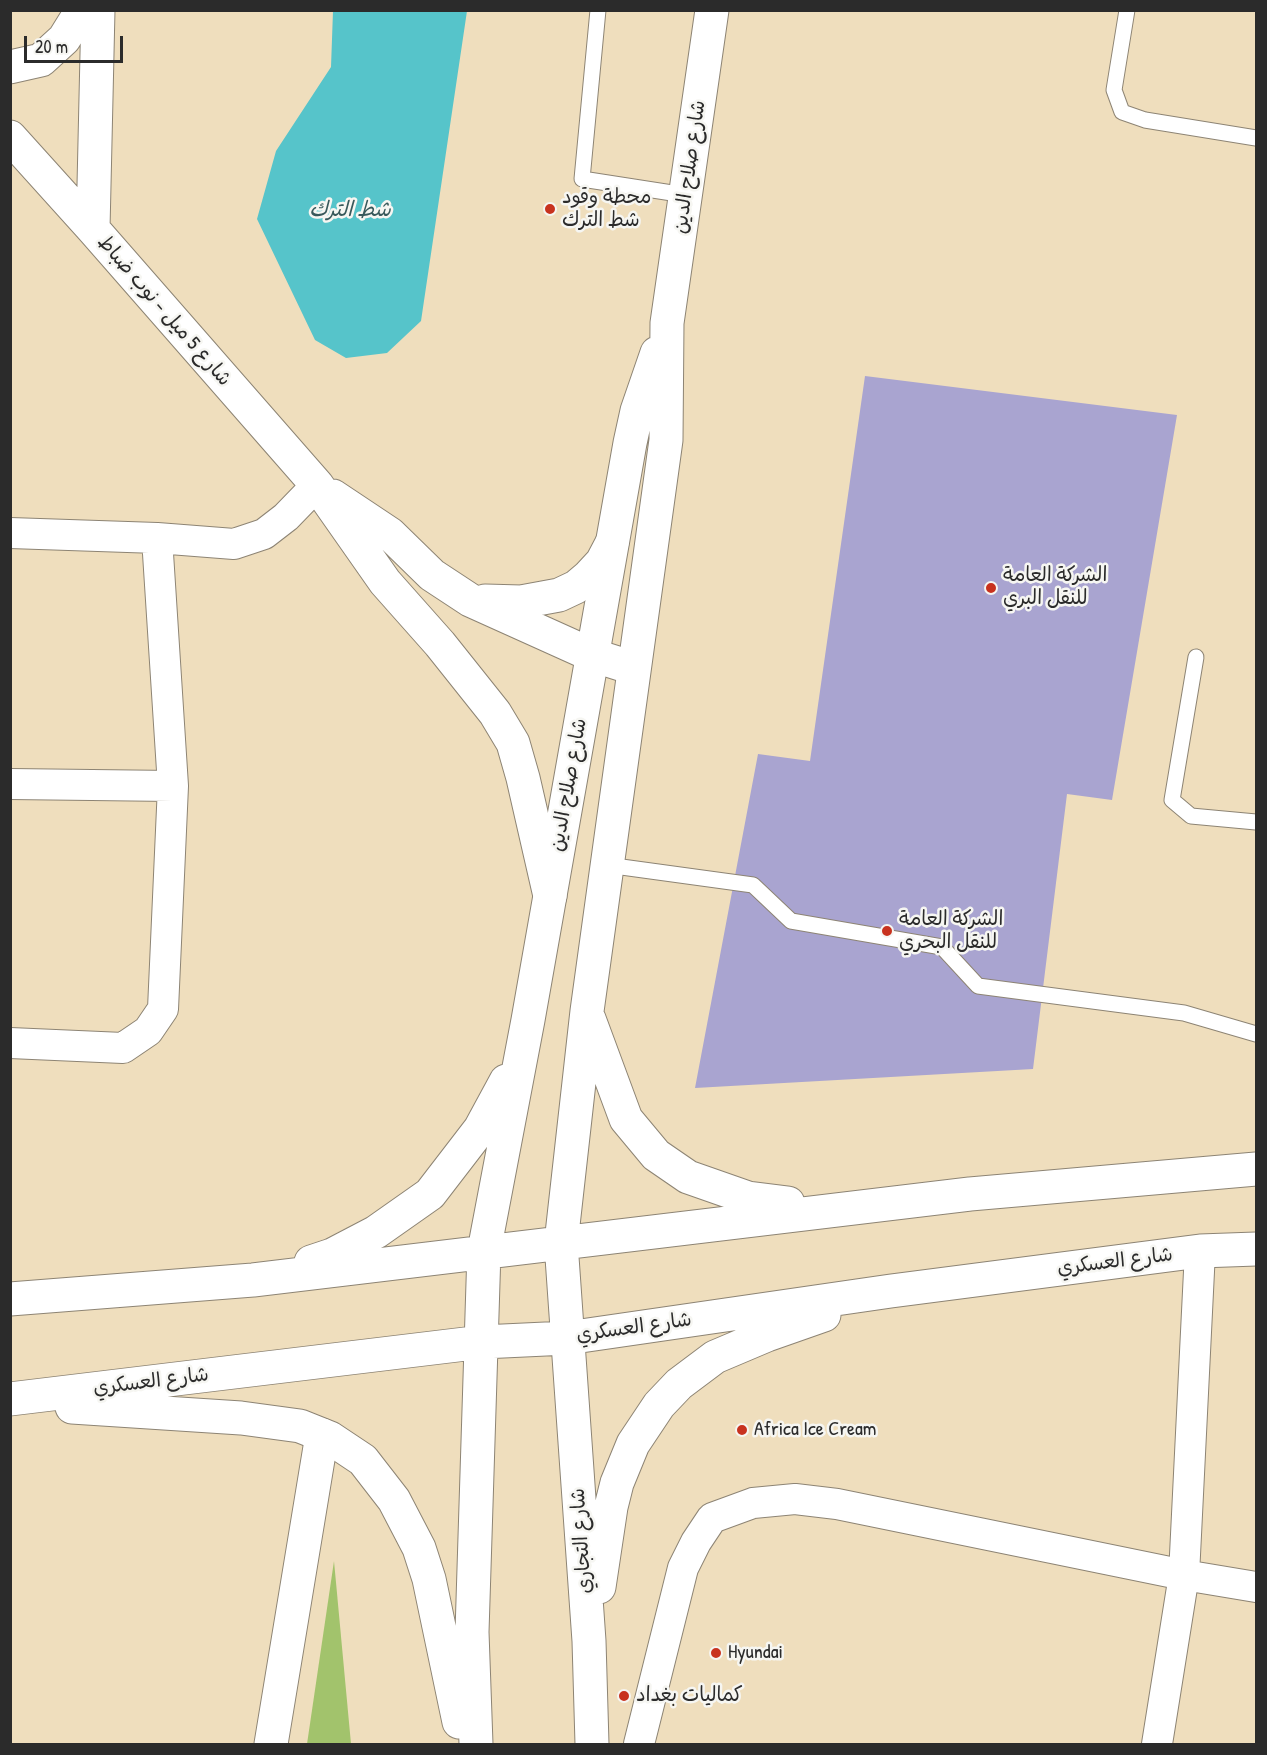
<!DOCTYPE html>
<html>
<head>
<meta charset="utf-8">
<style>
  body { margin:0 }
  #map { position:relative; width:1267px; height:1755px; overflow:hidden; background:#efdebd; font-family:"Patrick Hand",sans-serif }
  canvas { display:block }
  .frame { position:absolute; inset:0; border:12px solid #2b2b2b; pointer-events:none }
  .scale { position:absolute; left:24px; top:36px; width:99px; height:27px; box-sizing:border-box; border:3px solid #2b2b2b; border-top:0; padding-left:8px; font-size:18px; line-height:21px; white-space:nowrap; color:#2b2b2b; -webkit-text-stroke:4px #f6f6f2; paint-order:stroke }
</style>
</head>
<body>
<div id="map">
<canvas width="1267" height="1755"></canvas>
<div class="frame"></div>
<div class="scale">20 m</div>
</div>
<script>
const g = document.querySelector('canvas').getContext('2d');
g.lineJoin = 'round';
function fillPath(path, color) { g.fillStyle = color; g.fill(path, 'evenodd'); }
const shape = rows => new Path2D(rows.map(r => 'M' + r).join(''));
function strokePath(path, color, width, dash) { g.strokeStyle = color; g.lineWidth = width; g.lineCap = dash ? 'butt' : 'round'; g.setLineDash(dash || []); g.stroke(path); }
function label(font, color, halo, rows, align = 'center') {
  g.font = font + ' "Patrick Hand","Playpen Sans Arabic",sans-serif'; g.lineWidth = 5; g.setLineDash([]); g.textBaseline = 'middle'; g.strokeStyle = halo; g.fillStyle = color; for (const [text, x, y, turn = 0] of rows) {
    g.save(); g.translate(x, y); g.rotate((+turn || 0) * Math.PI / 180); g.textAlign = isNaN(turn) ? turn : align; if (halo) g.strokeText(text, 0, 0); g.fillText(text, 0, 0); g.restore();
  }
}
const green = shape([
  [334,1561,351,1744,307,1744]
]);
const water = shape([
  [333,11,467,11,421,321,387,353,346,358,315,340,257,219,276,151,331,67]
]);
const building = shape([
  [865,376,1177,415,1112,800,1067,794,1033,1069,695,1088,758,754,810,761]
]);
const lane = shape([
  [598,10,582,179,685,195],
  [1127,10,1114,90,1122,112,1145,120,1256,138],
  [1196,657,1172,800,1191,816,1256,822],
  [607,865,753,885,791,921,942,947,978,986,1184,1013,1256,1034]
]);
const street = shape([
  [10,533,157,538,234,544,264,534,286,517,317,485],
  [10,784,173,786],
  [10,1043,123,1048,148,1031,163,1009,173,786,157,538],
  [639,1744,683,1568,696,1542,712,1518,753,1503,795,1499,837,1504,1184,1575,1256,1587],
  [1157,1744,1184,1575,1200,1251]
]);
const secondary = shape([
  [10,67,41,60,64,39,82,10],
  [10,137,93,229,317,485,385,582,440,644,495,713,513,743,523,778,550,896],
  [93,229,98,10],
  [333,496,390,534,432,575,470,600,592,655,633,668],
  [485,601,521,602,559,595,576,587,589,576,602,562,612,543],
  [271,1744,322,1435]
]);
const primary = shape([
  [589,1019,626,1119,656,1155,688,1177,748,1198,788,1203],
  [311,1262,332,1255,376,1232,430,1194,480,1129,506,1081],
  [10,1299,253,1280,970,1194,1256,1169],
  [10,1399,482,1342,567,1338,891,1291,1200,1251,1256,1249],
  [72,1407,241,1418,300,1426,330,1438,363,1460,394,1500,419,1548,429,1579,459,1722],
  [599,1587,611,1507,617,1483,633,1444,659,1405,679,1384,715,1357,767,1335,824,1315],
  [476,1744,472,1632,484,1251,528,1020,630,443,637,411,657,353],
  [592,1744,589,1641,561,1243,587,1011,666,440,667,323,712,10]
]);
const markers = [
  [550,209,6,"#c8321e"],
  [991,588,6,"#c8321e"],
  [887,931,6,"#c8321e"],
  [742,1430,6,"#c8321e"],
  [716,1653,6,"#c8321e"],
  [624,1696,6,"#c8321e"]
];
const streetNames = [
  ["شارع صلاح الدين",690,167,-82],
  ["شارع 5 ميل - نوب ضباط",164,311,49],
  ["شارع صلاح الدين",569,785,-80],
  ["شارع العسكري",1115,1262,-7],
  ["شارع العسكري",634,1328,-8],
  ["شارع العسكري",151,1382,-7],
  ["شارع التجاري",582,1541,-94]
];
const poiNames = [
  ["محطة وقود",562,198],
  ["شط الترك",562,221],
  ["الشركة العامة",1003,576],
  ["للنقل البري",1003,599],
  ["الشركة العامة",899,920],
  ["للنقل البحري",899,943],
  ["Africa Ice Cream",754,1430],
  ["Hyundai",728,1653],
  ["كماليات بغداد",636,1696]
];
const waterNames = [
  ["شط الترك",350,210]
];
fillPath(green, '#a2c36c');
fillPath(water, '#56c4ca');
fillPath(building, '#a9a4d0');
strokePath(lane, '#8d8474', 17);
strokePath(street, '#8d8474', 32);
strokePath(secondary, '#8d8474', 35);
strokePath(primary, '#8d8474', 35);
strokePath(lane, '#fff', 15);
strokePath(street, '#fff', 30);
strokePath(secondary, '#fff', 33);
strokePath(primary, '#fff', 33);
for (const [x, y, r, color] of markers) { const dot = new Path2D(); dot.arc(x, y, r, 0, 2 * Math.PI); g.fillStyle = color; g.fill(dot); strokePath(dot, '#f6f6f2', 2); }
label('20px', '#2b2b2b', '#f6f6f2', streetNames);
label('20px', '#2b2b2b', '#f6f6f2', poiNames, 'left');
label('italic 21px', '#38595b', '#f6f6f2', waterNames);
</script>
</body>
</html>
